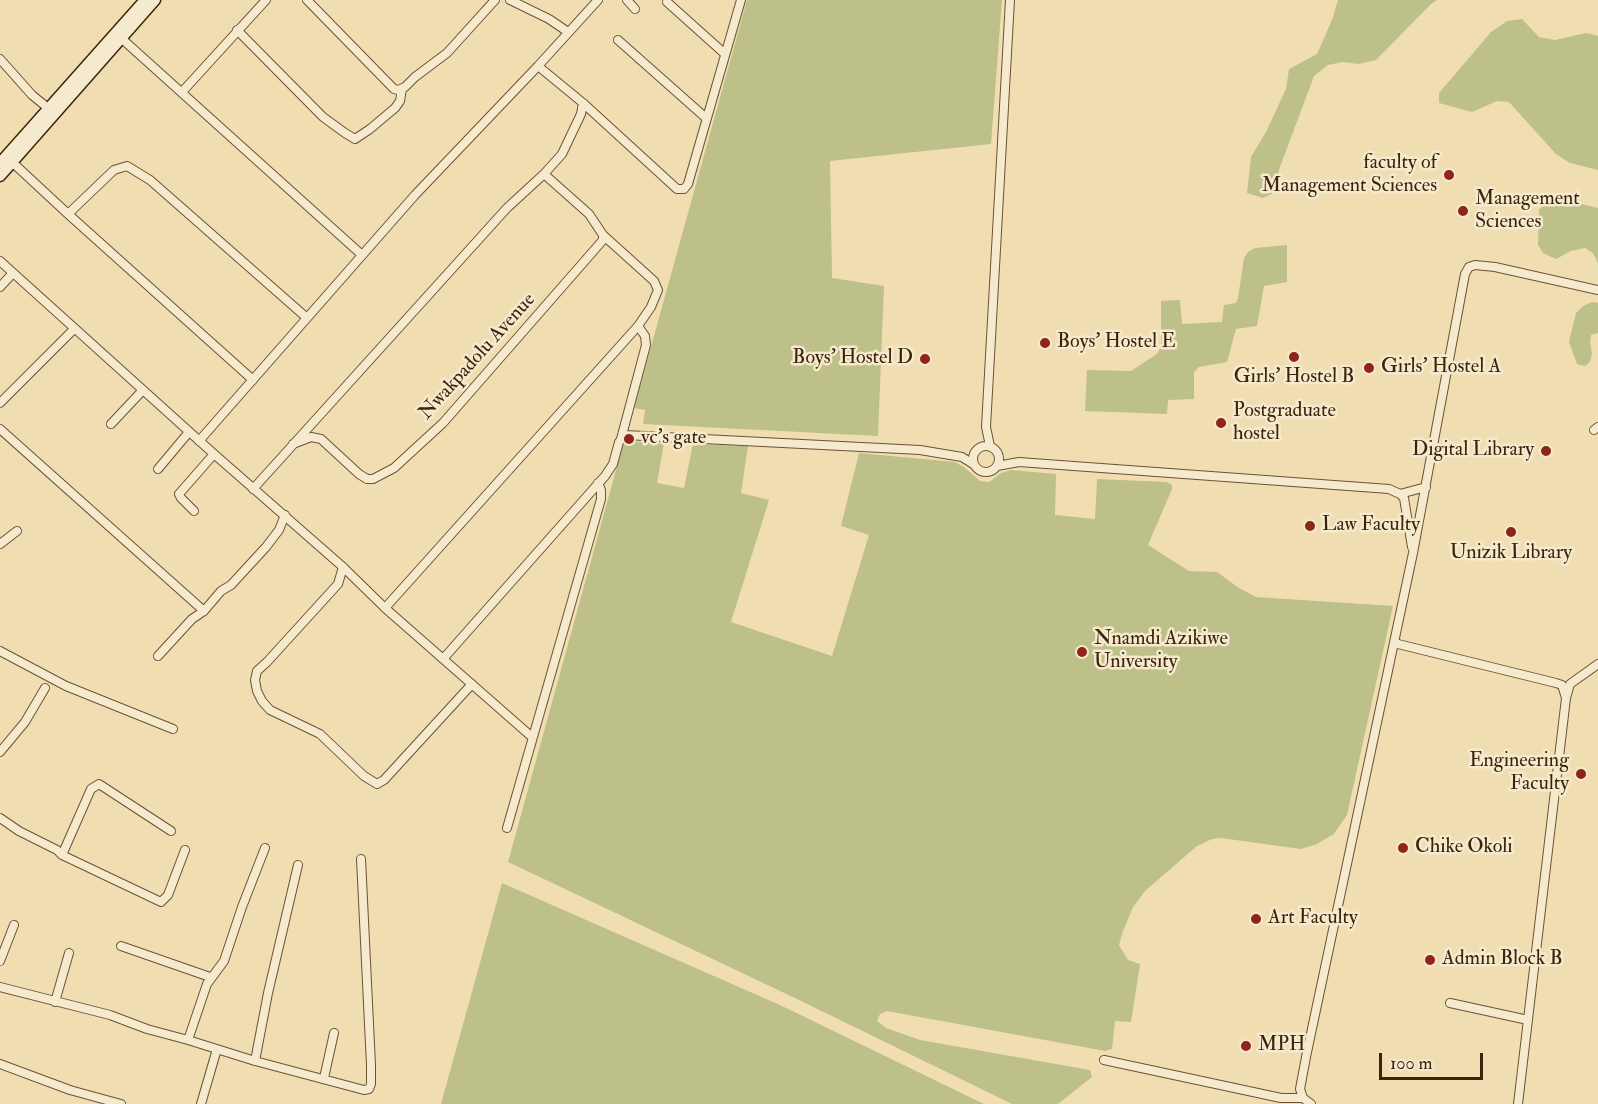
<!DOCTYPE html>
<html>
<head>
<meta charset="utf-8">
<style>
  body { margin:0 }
  #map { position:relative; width:1598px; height:1104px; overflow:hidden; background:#f0deb2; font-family:"IM FELL Double Pica",serif }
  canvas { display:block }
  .scale { position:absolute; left:1379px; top:1053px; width:104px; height:27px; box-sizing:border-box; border:3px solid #3d230b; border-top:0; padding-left:8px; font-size:18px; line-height:21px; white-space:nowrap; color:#3d230b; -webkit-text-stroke:4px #f5eacd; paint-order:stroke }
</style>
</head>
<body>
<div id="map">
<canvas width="1598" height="1104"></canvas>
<div class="scale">100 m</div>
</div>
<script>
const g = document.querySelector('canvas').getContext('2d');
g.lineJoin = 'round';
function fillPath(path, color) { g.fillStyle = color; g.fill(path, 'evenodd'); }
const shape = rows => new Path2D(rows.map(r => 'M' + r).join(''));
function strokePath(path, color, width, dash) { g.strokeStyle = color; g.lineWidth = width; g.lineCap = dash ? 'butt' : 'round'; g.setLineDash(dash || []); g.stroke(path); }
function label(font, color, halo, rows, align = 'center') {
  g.font = font + ' "IM FELL Double Pica",serif'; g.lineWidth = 5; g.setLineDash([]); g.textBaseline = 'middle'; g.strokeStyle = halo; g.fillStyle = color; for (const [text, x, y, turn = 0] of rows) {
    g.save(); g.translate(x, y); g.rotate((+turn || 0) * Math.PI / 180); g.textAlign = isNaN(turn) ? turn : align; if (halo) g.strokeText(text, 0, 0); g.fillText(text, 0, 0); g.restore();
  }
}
const green = shape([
  [747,0,1002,0,991,144,830,161,832,278,884,286,878,436,643,424,645,410,634,408],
  [1338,0,1437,0,1430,5,1376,60,1358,64,1343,62,1328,65,1314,76,1280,167,1273,193,1263,198,1247,193,1251,157,1267,130,1286,89,1289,69,1317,54,1332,20],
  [1522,19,1539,37,1555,40,1586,33,1598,36,1598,170,1570,163,1556,154,1509,102,1497,101,1472,112,1439,103,1439,93,1491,32,1507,21],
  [1557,198,1598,208,1598,263,1593,253,1585,248,1571,251,1556,259,1543,253,1538,245,1539,210,1548,200],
  [1287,245,1287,282,1264,286,1257,326,1236,329,1227,362,1199,367,1194,372,1194,399,1168,400,1167,414,1085,411,1087,370,1131,371,1157,354,1161,347,1161,301,1180,300,1182,324,1222,322,1224,305,1236,303,1238,298,1244,258,1248,252,1255,248],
  [1592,302,1598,303,1598,333,1591,335,1590,341,1592,354,1590,362,1585,366,1577,364,1569,342,1576,313,1583,306],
  [624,441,664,443,657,483,684,488,693,444,748,446,741,493,769,500,731,622,832,656,869,535,841,526,859,453,955,462,965,468,980,481,989,482,1001,473,1011,470,1056,474,1055,515,1095,519,1097,479,1167,482,1172,485,1172,489,1148,545,1189,571,1217,572,1239,588,1256,597,1393,606,1347,815,1334,834,1317,844,1301,849,1221,838,1212,839,1197,846,1145,891,1133,907,1123,931,1119,945,1128,960,1140,964,1131,1022,1115,1021,1112,1049,1105,1051,887,1011,880,1014,877,1021,886,1028,920,1040,1090,1070,1092,1077,1058,1104,1012,1104,797,999,508,862],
  [502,883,780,1005,984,1104,441,1104]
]);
const street = shape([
  [307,0,394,89,398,90,405,87,415,77,447,53,495,0],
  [510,0,549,19,568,32],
  [627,0,635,9],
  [667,2,725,54],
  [237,30,323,117,345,133,355,139,370,129,395,108,400,101,402,89],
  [121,38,362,255],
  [618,40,706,118],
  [0,59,32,95,48,108],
  [538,66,583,103,677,189,684,189,688,184,741,0],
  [182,92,266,0],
  [12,162,68,214,253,380],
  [68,214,114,170,127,166,150,180,307,318],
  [0,261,214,454,343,567,385,608,532,737],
  [0,287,13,273],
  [0,403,74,329],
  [111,424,143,390],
  [0,429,204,611],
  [1594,430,1598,427],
  [621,439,646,345,645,336,638,326],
  [199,441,415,195,538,66,598,0],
  [293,444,311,437,321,439,359,474,367,479,373,479,394,468,443,423,603,240,603,235,589,214,544,174],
  '973 459a13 13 0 1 1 26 0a13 13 0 1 1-26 0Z',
  [990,446,986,427,1010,0],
  [997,466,1019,462,1389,489,1400,494,1404,498,1412,547],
  [158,469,189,432],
  [253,489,507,208,544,174,562,154,581,114,583,103],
  [1400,494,1426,487],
  [194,511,181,498,179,494,214,454],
  [0,544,17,531],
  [343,567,338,584,267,662,257,671,255,680,257,691,262,701,270,710,320,734,364,776,377,784,384,780,472,684],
  [385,608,638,326,651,307,658,290,654,281,603,235],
  [1394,643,1556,683,1562,685,1566,698],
  [0,651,66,686,173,729],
  [158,656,192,619,204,611,221,591,231,585,266,547,279,530,285,515],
  [443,659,605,476,613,464,619,442,625,435,920,450,962,457,973,464],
  [0,752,25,722,45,688],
  [0,818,19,831,57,850,62,855,91,789,99,784,171,831],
  [507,828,601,499,601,490,598,483],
  [62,855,161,902,168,895,185,850],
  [121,946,210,977],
  [0,961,14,925],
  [0,987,110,1015,147,1029,188,1040,207,984,224,961,242,907,265,848],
  [55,1002,69,953],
  [1450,1003,1528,1020],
  [188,1040,255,1061,364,1090,369,1089,371,1084,371,1065,361,859],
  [1104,1060,1281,1098,1303,1098],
  [255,1061,268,993,298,865],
  [0,1064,70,1090,121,1104],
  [324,1078,334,1033],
  [201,1104,217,1049],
  [1311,1104,1303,1098,1300,1089,1306,1057,1413,553,1465,274,1469,267,1475,265,1495,267,1598,290],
  [1518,1104,1566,698,1570,684,1598,664]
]);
const secondary = shape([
  [0,163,145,0],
  [0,176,155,0]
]);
const markers = [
  [1449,175,6,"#8f2418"],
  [1463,211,6,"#8f2418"],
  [1045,343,6,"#8f2418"],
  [1294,357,6,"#8f2418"],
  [925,359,6,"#8f2418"],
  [1369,368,6,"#8f2418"],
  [1221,423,6,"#8f2418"],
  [629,439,6,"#8f2418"],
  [1546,451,6,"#8f2418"],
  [1310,526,6,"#8f2418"],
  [1511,532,6,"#8f2418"],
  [1082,652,6,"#8f2418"],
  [1581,774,6,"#8f2418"],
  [1403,848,6,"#8f2418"],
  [1256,919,6,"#8f2418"],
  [1430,960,6,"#8f2418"],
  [1246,1046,6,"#8f2418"]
];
const poiNames = [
  ["faculty of",1437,164,"right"],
  ["Management Sciences",1437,187,"right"],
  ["Management",1475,200],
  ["Sciences",1475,223],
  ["Boys' Hostel E",1057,343],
  ["Boys' Hostel D",913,359,"right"],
  ["Girls' Hostel A",1381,368],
  ["Girls' Hostel B",1294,378,"center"],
  ["Postgraduate",1233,412],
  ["hostel",1233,435],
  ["vc's gate",641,439],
  ["Digital Library",1534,451,"right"],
  ["Law Faculty",1322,526],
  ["Unizik Library",1511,554,"center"],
  ["Nnamdi Azikiwe",1094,640],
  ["University",1094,663],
  ["Engineering",1569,762,"right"],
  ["Faculty",1569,785,"right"],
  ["Chike Okoli",1415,848],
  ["Art Faculty",1268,919],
  ["Admin Block B",1442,960],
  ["MPH",1258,1046]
];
const streetNames = [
  ["Nwakpadolu Avenue",478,357,-48]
];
fillPath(green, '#bdc089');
strokePath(street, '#6a5235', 10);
strokePath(secondary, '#3d230b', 13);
strokePath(street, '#f5eacd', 8);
strokePath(secondary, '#f5eacd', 10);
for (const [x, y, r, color] of markers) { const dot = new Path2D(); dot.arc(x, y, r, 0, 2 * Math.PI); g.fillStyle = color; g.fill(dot); strokePath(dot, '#f5eacd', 2); }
label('20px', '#3d230b', '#f5eacd', poiNames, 'left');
label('20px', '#3d230b', '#f5eacd', streetNames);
</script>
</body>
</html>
